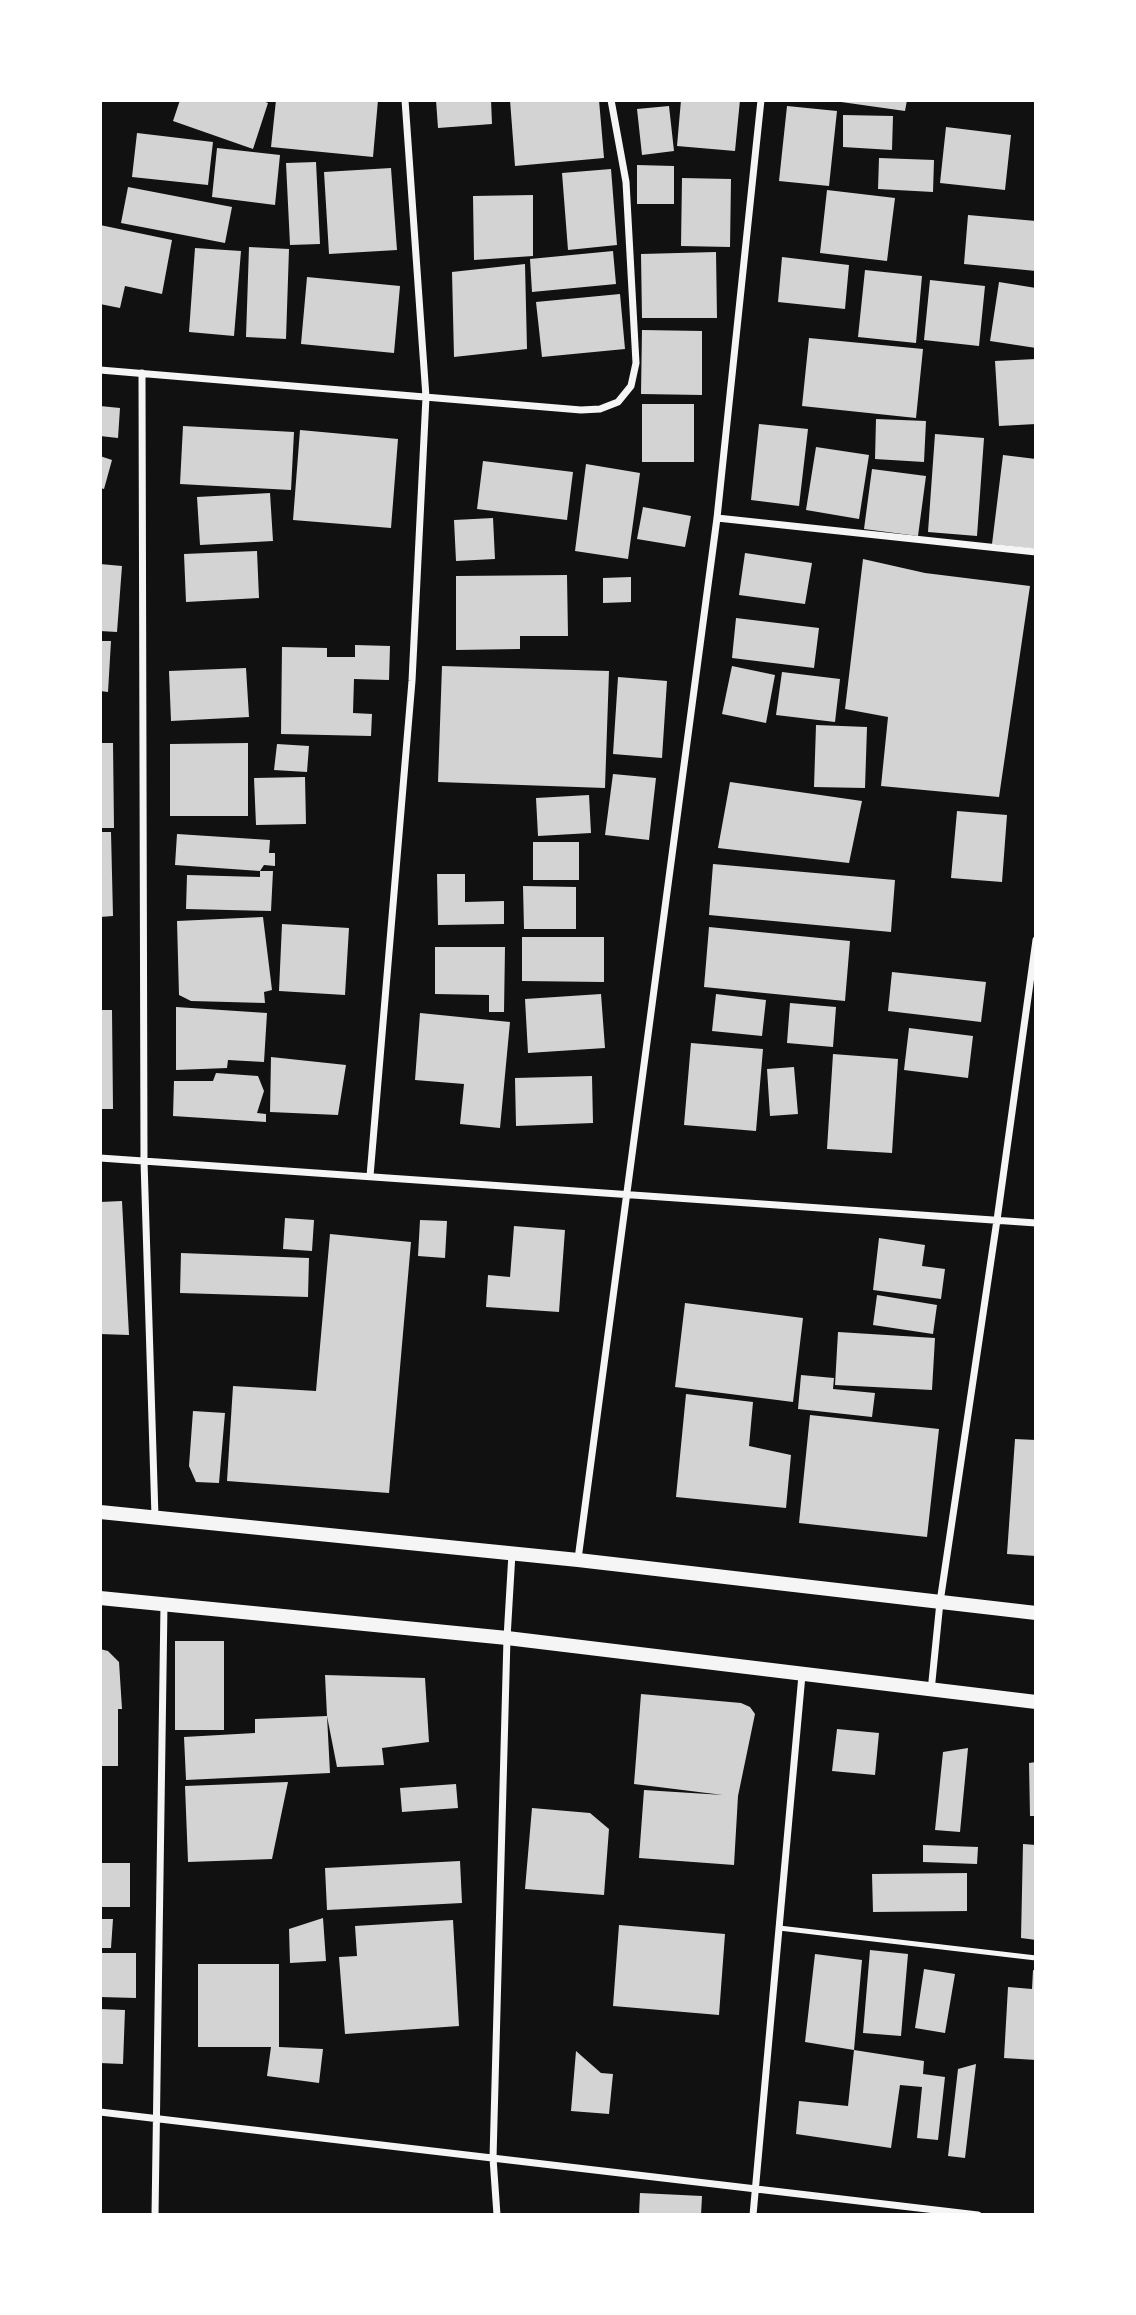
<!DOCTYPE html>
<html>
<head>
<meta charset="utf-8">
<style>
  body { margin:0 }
  #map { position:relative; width:1136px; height:2315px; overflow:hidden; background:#111; font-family:"Archivo Narrow",sans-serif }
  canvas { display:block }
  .frame { position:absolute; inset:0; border:102px solid #fff; pointer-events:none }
</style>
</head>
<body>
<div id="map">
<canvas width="1136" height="2315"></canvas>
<div class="frame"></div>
</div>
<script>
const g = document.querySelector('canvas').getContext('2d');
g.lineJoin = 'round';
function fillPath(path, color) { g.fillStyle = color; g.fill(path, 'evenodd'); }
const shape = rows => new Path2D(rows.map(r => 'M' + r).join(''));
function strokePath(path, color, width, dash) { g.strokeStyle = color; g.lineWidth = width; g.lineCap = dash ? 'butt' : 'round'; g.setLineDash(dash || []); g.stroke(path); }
const building = shape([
  [180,100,260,100,268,103,253,149,173,121],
  [276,100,378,100,373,157,271,147],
  [436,100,491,100,492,124,438,128],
  [510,100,599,100,604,158,515,166],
  [681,100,740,100,735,151,677,146],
  [827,100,907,100,905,111],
  [669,106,674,151,642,155,637,109],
  [787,106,837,111,829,186,779,181],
  [843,115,893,116,892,150,843,147],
  [946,127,1011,135,1005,190,940,183],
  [137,133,213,142,208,185,132,177],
  [217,148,280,155,275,205,212,197],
  [879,158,934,160,933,192,878,189],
  [316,162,320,244,290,245,286,163],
  [637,165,674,166,674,204,637,204],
  [391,168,397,250,329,254,324,172],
  [611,169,617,245,568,250,562,173],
  [682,178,731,179,730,247,681,246],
  [128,187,232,207,225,243,121,223],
  [827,190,895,198,887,261,820,253],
  [533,195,533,256,474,260,473,196],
  [968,215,1036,221,1036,271,964,264],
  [100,225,172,240,162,294,125,286,120,308,100,304],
  [249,247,289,249,286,339,246,337],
  [195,248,241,251,234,336,189,332],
  [613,251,616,284,532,292,530,259],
  [716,252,717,318,642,318,641,254],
  [782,257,849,265,845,309,778,302],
  [525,264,527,349,454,357,452,272],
  [865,270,922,276,916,343,858,337],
  [307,277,400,286,394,353,301,344],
  [930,280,985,286,979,346,924,340],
  [999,282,1036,288,1036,348,990,341],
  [620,294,625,349,542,357,536,302],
  [642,330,702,331,702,395,641,394],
  [809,338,923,349,916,418,802,406],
  [1036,359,1036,424,999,426,995,361],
  [642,404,694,404,694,462,642,462],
  [100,406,120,408,118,438,100,436],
  [876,419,926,421,924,462,875,459],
  [759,424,808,429,799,506,751,500],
  [183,426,294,432,291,490,180,484],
  [300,430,398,439,391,528,293,520],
  [935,434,984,438,977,536,928,532],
  [816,447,869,455,859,519,806,510],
  [1003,455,1036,459,1036,549,992,544],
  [100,456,112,460,104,489,100,488],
  [483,461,573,472,567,520,477,509],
  [586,464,640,473,628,559,575,551],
  [872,469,926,476,918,536,864,529],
  [270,493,273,541,200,545,197,497],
  [643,507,691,516,685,547,637,539],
  [493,518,495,559,456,561,454,520],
  [257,551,259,598,186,602,184,554],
  [745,553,812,563,805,604,739,595],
  [863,559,925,573,1030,586,999,797,881,786,888,717,845,709],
  [100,564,122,566,117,632,100,631],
  [567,575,568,636,520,636,520,649,456,650,456,576],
  [631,577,631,602,603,603,603,578],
  [736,618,819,628,814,668,732,658],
  [100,641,111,641,108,692,100,691],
  [355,645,390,646,389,680,354,679,353,713,372,714,371,736,281,734,282,647,327,648,327,657,355,657],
  [442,666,609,671,605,788,438,782],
  [732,666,775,675,766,723,722,714],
  [246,668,249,717,171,721,169,671],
  [782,672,840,679,835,722,776,715],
  [618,677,667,681,662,758,613,754],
  [816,725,867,727,865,788,814,787],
  [100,743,113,743,114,828,100,828],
  [248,743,248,816,170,816,170,744],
  [277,744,309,746,307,772,274,770],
  [613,774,656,778,649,840,605,835],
  [305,777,306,824,256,825,254,778],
  [730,782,862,801,849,863,718,848],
  [589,795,591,833,538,836,536,798],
  [957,811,1007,815,1002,882,951,878],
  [100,832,111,832,113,916,100,917],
  [177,834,270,840,269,853,275,853,275,866,264,865,260,871,273,871,271,911,186,909,187,875,260,877,260,871,175,865],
  [533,842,579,842,579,880,533,880],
  [713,864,895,880,891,932,709,915],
  [437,874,465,874,465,902,504,901,504,924,438,925],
  [523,886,576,887,576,929,524,929],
  [263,917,272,990,264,992,265,1003,191,1001,179,995,177,921],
  [282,924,349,928,345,995,279,991],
  [709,927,850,941,845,1001,704,987],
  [522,937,604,937,604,982,522,981],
  [435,947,505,947,504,1012,489,1012,489,995,435,994],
  [892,972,986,982,981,1022,888,1011],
  [601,994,605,1048,528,1053,525,999],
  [716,994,766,1000,762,1036,712,1031],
  [790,1003,836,1007,833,1047,787,1043],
  [176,1007,267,1013,264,1062,228,1060,227,1068,176,1070],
  [100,1010,112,1010,113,1109,100,1109],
  [420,1013,510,1022,500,1128,460,1124,464,1084,415,1080],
  [909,1028,973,1036,968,1078,904,1070],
  [691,1043,763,1049,756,1131,684,1125],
  [833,1054,898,1059,892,1153,827,1149],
  [271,1057,346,1065,338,1115,270,1112],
  [794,1067,798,1114,770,1116,767,1069],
  [216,1073,258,1076,264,1091,257,1113,266,1114,266,1122,173,1116,174,1081,213,1081],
  [592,1076,593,1123,516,1126,515,1078],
  [122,1201,129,1335,100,1334,100,1202],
  [285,1218,314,1220,312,1251,283,1249],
  [420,1220,447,1221,445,1258,418,1256],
  [514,1226,565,1230,559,1312,486,1307,488,1275,510,1277],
  [330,1234,411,1242,389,1493,227,1481,233,1386,316,1391],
  [879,1238,925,1245,922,1266,945,1269,941,1299,873,1290],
  [181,1253,309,1258,308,1297,180,1293],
  [877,1295,937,1305,933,1334,873,1325],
  [685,1303,803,1318,793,1402,675,1387],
  [838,1332,935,1338,932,1390,835,1385],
  [801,1375,834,1378,833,1389,875,1393,872,1417,798,1409],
  [686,1394,753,1402,749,1446,791,1455,786,1508,676,1497],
  [193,1411,225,1413,219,1483,196,1482,189,1466],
  [810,1415,939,1429,927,1537,799,1523],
  [1015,1439,1036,1440,1036,1556,1007,1554],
  [175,1641,224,1641,224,1730,175,1730],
  [100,1649,108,1651,119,1662,122,1709,118,1709,118,1766,100,1766],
  [325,1675,425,1678,429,1742,382,1748,384,1765,337,1767,327,1716,330,1773,186,1780,184,1737,255,1733,255,1719,327,1716],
  [641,1694,741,1703,750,1707,755,1714,738,1796,734,1865,639,1858,644,1790,723,1795,634,1784],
  [837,1729,879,1733,875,1775,832,1771],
  [968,1748,960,1832,935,1830,943,1752],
  [1036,1762,1036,1816,1030,1816,1029,1763],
  [288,1782,272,1859,188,1862,185,1786],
  [456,1784,458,1808,402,1812,400,1788],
  [532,1808,590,1813,609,1829,604,1895,525,1889],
  [1023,1844,1036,1845,1036,1940,1021,1938],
  [923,1845,978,1847,977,1864,923,1862],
  [460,1861,462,1903,327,1910,325,1868],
  [100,1863,130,1863,130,1907,100,1907],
  [967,1873,967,1911,873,1912,872,1874],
  [323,1918,326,1961,290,1963,289,1929],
  [100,1919,113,1919,111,1948,100,1948],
  [453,1920,459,2026,345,2034,339,1957,357,1956,355,1926],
  [619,1925,725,1934,719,2015,613,2006],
  [870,1950,908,1954,901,2036,863,2033],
  [100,1953,136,1953,136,1998,100,1997],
  [815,1954,862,1960,854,2050,924,2061,923,2074,945,2077,938,2140,917,2138,922,2087,900,2085,891,2148,796,2134,799,2101,848,2106,854,2050,805,2042],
  [198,1964,279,1964,279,2047,323,2049,319,2083,267,2076,271,2047,198,2047],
  [924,1969,955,1974,945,2033,915,2028],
  [1033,1970,1036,1971,1036,2060,1004,2058,1008,1987,1032,1989],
  [100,2009,125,2010,123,2064,100,2063],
  [576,2051,601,2073,613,2074,609,2114,571,2111],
  [976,2064,965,2158,948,2156,958,2069],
  [640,2193,702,2196,701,2215,639,2215]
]);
const service = shape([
  [779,1928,1036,1958]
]);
const minor = shape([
  [100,370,581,410,600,409,618,402,631,386,636,363,626,182,611,100],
  [142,373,144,1161,155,1517],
  [717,518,1036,552],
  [100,1158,1036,1223],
  [370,1176,412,681,426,397,405,100],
  [578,1559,717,518,761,100],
  [931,1691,940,1602,997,1220,1036,940],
  [100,2112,978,2215],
  [155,2215,164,1605],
  [497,2215,493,2158,507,1638,512,1553],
  [753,2215,802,1675]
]);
const secondary = shape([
  [100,1512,578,1560,1036,1613],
  [100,1598,507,1638,1036,1702]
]);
fillPath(building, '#d3d3d3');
strokePath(service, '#f5f5f5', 5);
strokePath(minor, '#f5f5f5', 7);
strokePath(secondary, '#f5f5f5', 14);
</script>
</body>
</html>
